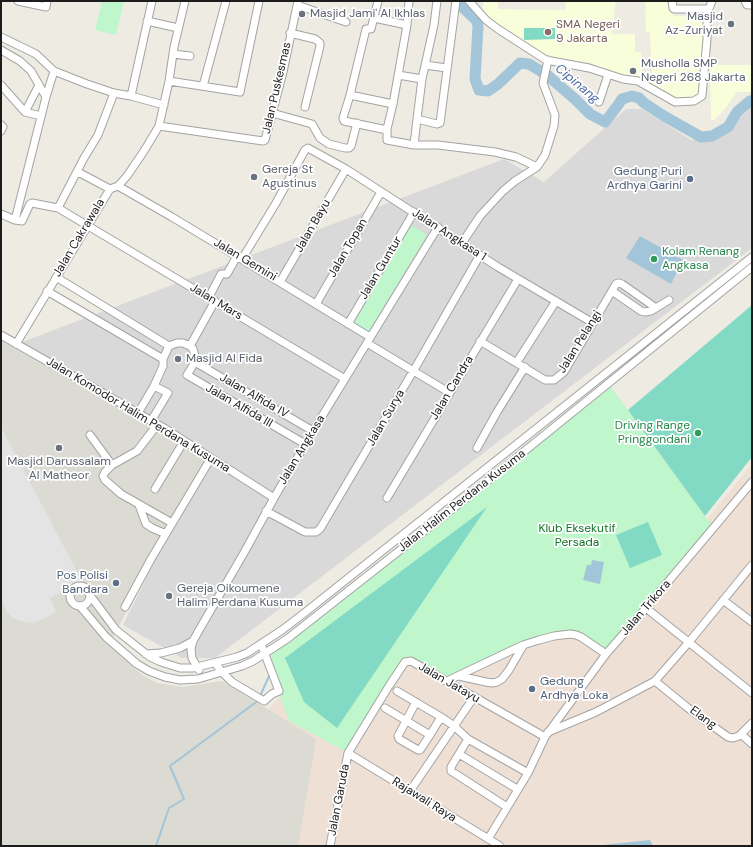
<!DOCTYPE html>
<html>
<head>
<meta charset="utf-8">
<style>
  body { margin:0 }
  #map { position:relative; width:753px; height:847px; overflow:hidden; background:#edebe2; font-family:"DM Sans",sans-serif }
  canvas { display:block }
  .frame { position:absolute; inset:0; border:2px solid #1c1c1c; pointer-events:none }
</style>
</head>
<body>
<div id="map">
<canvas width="753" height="847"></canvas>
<div class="frame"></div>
</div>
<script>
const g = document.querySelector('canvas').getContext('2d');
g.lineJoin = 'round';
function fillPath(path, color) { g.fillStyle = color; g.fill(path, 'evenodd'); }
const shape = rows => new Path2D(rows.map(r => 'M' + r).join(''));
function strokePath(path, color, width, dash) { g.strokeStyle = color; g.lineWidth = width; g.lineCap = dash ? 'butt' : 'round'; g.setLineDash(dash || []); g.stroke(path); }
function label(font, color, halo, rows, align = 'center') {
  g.font = font + ' "DM Sans",sans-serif'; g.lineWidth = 3.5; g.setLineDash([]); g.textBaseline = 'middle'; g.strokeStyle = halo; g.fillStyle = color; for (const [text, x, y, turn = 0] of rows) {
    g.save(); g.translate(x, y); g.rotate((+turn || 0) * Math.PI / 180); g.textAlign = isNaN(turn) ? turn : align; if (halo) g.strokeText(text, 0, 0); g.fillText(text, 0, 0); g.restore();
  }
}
const residential = shape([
  [752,107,752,248,215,658,182,658,123,625,173,524,35,361,17,344,504,159,544,182,626,109,642,109,691,140,714,141]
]);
const education = shape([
  [484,1,498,1,498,9,565,10,566,1,616,1,612,34,635,34,635,52,641,52,642,81,615,74,591,63,548,57,491,22,482,10],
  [645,1,673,1,673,16,705,16,706,63,703,101,677,101,652,87,650,32,646,32],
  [710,65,752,65,752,91,750,92,737,92,725,109,714,120,711,120]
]);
const military = shape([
  [752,464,752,846,154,846,281,695,397,643,557,624,613,635]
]);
const airport = shape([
  [1,338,212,460,173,524,110,643,136,670,144,676,157,683,183,687,222,681,316,739,298,846,1,846]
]);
const park = shape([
  [102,1,124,1,116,35,95,30],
  [411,225,427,235,367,334,352,324],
  [608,383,705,516,714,527,606,654,576,635,539,640,447,681,406,661,348,753,289,721,265,654]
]);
const pitch = shape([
  [524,28,555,28,555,39,524,40],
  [752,305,752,457,705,516,628,410],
  [487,507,337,728,304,702,285,658],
  [648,522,662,555,630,568,616,535]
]);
const parking = shape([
  [1,427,82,581,50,598,56,612,37,622,29,623,14,619,7,612,1,600]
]);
const water = shape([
  [640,236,683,260,671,284,626,258],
  [592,560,604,562,600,584,583,580,587,565,591,565],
  [650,840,653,846,594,846]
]);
const stream = shape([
  [260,696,270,674],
  [156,846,169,808,184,799,170,766,259,700]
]);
const river = shape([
  [456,1,476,20,478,26,475,79,479,90,488,91,498,84,520,63,529,64,547,75,576,100,590,114,605,122,618,105,622,99,632,96,639,98,644,103,664,116,701,137,712,136,728,127,737,112,750,101,752,101]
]);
const minor = shape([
  [18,1,46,7,47,1],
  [152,1,131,96,164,105],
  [378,1,371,29,366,29,350,95,393,104],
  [409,1,407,25,393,104,387,129,387,140,414,145,438,145,495,152,516,157,537,167],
  [469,1,486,20,498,29,546,60,589,68,623,79,638,81,675,102,694,101,702,96,707,39,707,14,712,1],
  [672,1,673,8,674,9,708,9],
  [745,1,747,5,752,5],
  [297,5,346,22],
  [374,18,407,25],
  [147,21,178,28],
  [290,33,315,39,320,43,320,46,305,107],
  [1,37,36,54,54,71,87,84,114,93],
  [1,50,20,61,31,71,46,97],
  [173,54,190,56],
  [425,65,447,68],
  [398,75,422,79],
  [169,81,240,92,259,1],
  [1,85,25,112,41,116],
  [203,86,226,1],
  [350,95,343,118,344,121,387,130],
  [599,102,608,75],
  [25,112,39,85],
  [272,113,312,124,320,138,329,144,345,148,349,148,351,146,357,123],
  [417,119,422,79,434,25,437,1],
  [1,125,3,127,1,131],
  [159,126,263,141,265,140,283,72,298,1],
  [414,145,417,119,437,124,440,123,456,1],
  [78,172,110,189],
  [118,186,172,217,370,337],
  [58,208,84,158,98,135,114,93,131,96],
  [1,214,15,220,22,221,30,204,32,203,58,208,345,379],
  [15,220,46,97,54,71],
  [462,243,480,216,503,191,515,181,537,167,545,155,554,126,555,115,543,83,548,60],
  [242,259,276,203,305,150,308,148,346,169,498,267,593,323],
  [56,277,169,346],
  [280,282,346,169],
  [47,291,163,359],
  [612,291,641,311,645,312,651,311,669,300],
  [209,297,221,274,227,274,237,256],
  [316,304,381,192],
  [348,324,414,212],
  [1,335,164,428,274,498],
  [480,341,545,380,554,380,564,372,616,284,618,283,622,284,656,308],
  [367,343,450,393],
  [16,344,110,189,118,186,127,176,144,151,159,126,169,81,174,47,185,1],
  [190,346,215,301],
  [195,362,313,431],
  [517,362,556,301],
  [138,413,154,386,163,366,163,359,169,346,177,343,183,343,190,346,193,349,195,356,195,362,187,375,305,444],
  [151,421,168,393,154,386],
  [157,425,137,451,112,465,105,472,103,476,105,480,121,494,172,523],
  [90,435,112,465],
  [477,448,497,412,525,367],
  [155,489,184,441],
  [387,498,518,279],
  [139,505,146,524,152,528,166,534],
  [266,511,305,532,316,532,320,529,418,363,480,255],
  '70 596a10 10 0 1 1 20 0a10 10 0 1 1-20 0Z',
  [89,594,116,630,150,657,161,662,180,668,193,668,237,657,247,653,282,630,303,614,752,257],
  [723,600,752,622],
  [80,606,106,637,137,664,149,671,165,677,180,680,198,679,242,666,253,661,287,639,474,492,752,267],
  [125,607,151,559,211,458],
  [646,608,752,693],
  [146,654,161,653,180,648,193,641],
  [215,663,222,672,232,682,264,701,272,694,279,691,261,644],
  [199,670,192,658,191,649,193,641,198,632,245,551,274,498,313,431,438,227],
  [459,676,486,682,492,683,497,682,502,679,509,670,523,646],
  [447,681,523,645,539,640,554,636,570,634,576,635,581,637,606,654],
  [655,681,688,708,728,737,733,738,739,736,752,723],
  [397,691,441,717,454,726,468,739,528,773],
  [416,702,398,736,399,739,418,750,420,750,430,735,441,717],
  [385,708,430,735],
  [548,732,596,712,655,681,689,642,752,565],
  [742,735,752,744],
  [468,739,451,767,451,771,507,807],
  [348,753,500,846],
  [459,754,517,789],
  [410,791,474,697],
  [488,839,528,773,545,737,606,654,646,608,752,482],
  [330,846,348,753,389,686,405,662,411,661,545,737]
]);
const markers = [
  [302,14,4,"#6b7280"],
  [731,24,4,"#6b7280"],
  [548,32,4,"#8d6e63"],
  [633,71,4,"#6b7280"],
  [254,177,4,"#6b7280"],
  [690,179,4,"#5c6f8a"],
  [654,259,4,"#2e9e5b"],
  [178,359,4,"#6b7280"],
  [698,433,4,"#2e9e5b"],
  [59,448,4,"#6b7280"],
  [116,583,4,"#5c6f8a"],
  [169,596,4,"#6b7280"],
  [532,689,4,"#5c6f8a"]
];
const worshipNames = [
  ["Masjid Jami' Al Ikhlas",310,14],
  ["Masjid",723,17,"right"],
  ["Az-Zuriyat",723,31,"right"],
  ["Musholla SMP",641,64],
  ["Negeri 268 Jakarta",641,78],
  ["Gereja St",262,170],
  ["Agustinus",262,184],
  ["Masjid Al Fida",186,359],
  ["Masjid Darussalam",59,462,"center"],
  ["Al Matheor",59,476,"center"],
  ["Gereja Oikoumene",177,589],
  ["Halim Perdana Kusuma",177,603]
];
const educationNames = [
  ["SMA Negeri",556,25],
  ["9 Jakarta",556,39]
];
const streetNames = [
  ["Jalan Puskesmas",277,88,-77],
  ["Jalan Bayu",313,226,-60],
  ["Jalan Angkasa 1",449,235,33],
  ["Jalan Cakrawala",79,238,-59],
  ["Jalan Topan",348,248,-60],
  ["Jalan Gemini",245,260,31],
  ["Jalan Guntur",381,268,-59],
  ["Jalan Mars",216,302,31],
  ["Jalan Pelangi",580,342,-58],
  ["Jalan Candra",452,388,-59],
  ["Jalan Alfida IV",254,396,30],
  ["Jalan Alfida III",239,406,30],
  ["Jalan Komodor Halim Perdana Kusuma",138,415,31],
  ["Jalan Surya",386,418,-60],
  ["Jalan Angkasa",302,450,-59],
  ["Jalan Halim Perdana Kusuma",462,501,-38],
  ["Jalan Trikora",646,608,-49],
  ["Jalan Jatayu",449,683,30],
  ["Elang",703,718,36],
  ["Jalan Garuda",339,800,-79],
  ["Rajawali Raya",424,800,32]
];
const serviceNames = [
  ["Gedung Puri",682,172],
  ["Ardhya Garini",682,186],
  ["Pos Polisi",108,576],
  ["Bandara",108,590],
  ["Gedung",540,682,"left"],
  ["Ardhya Loka",540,696,"left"]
];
const leisureNames = [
  ["Kolam Renang",662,252],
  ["Angkasa",662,266],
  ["Driving Range",690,426,"right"],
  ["Pringgondani",690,440,"right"]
];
const parkNames = [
  ["Klub Eksekutif",577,529],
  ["Persada",577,543]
];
const waterNames = [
  ["Cipinang",577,84,40]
];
fillPath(residential, '#dad9d9');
fillPath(education, '#f8fdda');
fillPath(military, '#efe0d5');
fillPath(airport, '#dbdad3');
fillPath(park, '#bff6cb');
fillPath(pitch, '#82d9c4');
fillPath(parking, '#e4e4e4');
fillPath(water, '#a3c5d9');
strokePath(stream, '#a3c5d9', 2);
strokePath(river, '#a3c5d9', 11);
strokePath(minor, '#a3a3a3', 9);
strokePath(minor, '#fff', 7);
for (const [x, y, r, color] of markers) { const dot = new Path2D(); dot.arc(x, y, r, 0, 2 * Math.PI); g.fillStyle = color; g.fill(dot); strokePath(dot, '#fff', 1.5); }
label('12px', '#5b616d', '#fff', worshipNames, 'left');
label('12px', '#785e54', '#fff', educationNames, 'left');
label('12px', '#1c1c1c', '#fff', streetNames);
label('12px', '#4e5e75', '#fff', serviceNames, 'right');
label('12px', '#27864d', '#fff', leisureNames, 'left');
label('12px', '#107426', '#fff', parkNames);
label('italic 13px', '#4d6da7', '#fff', waterNames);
</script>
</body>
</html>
